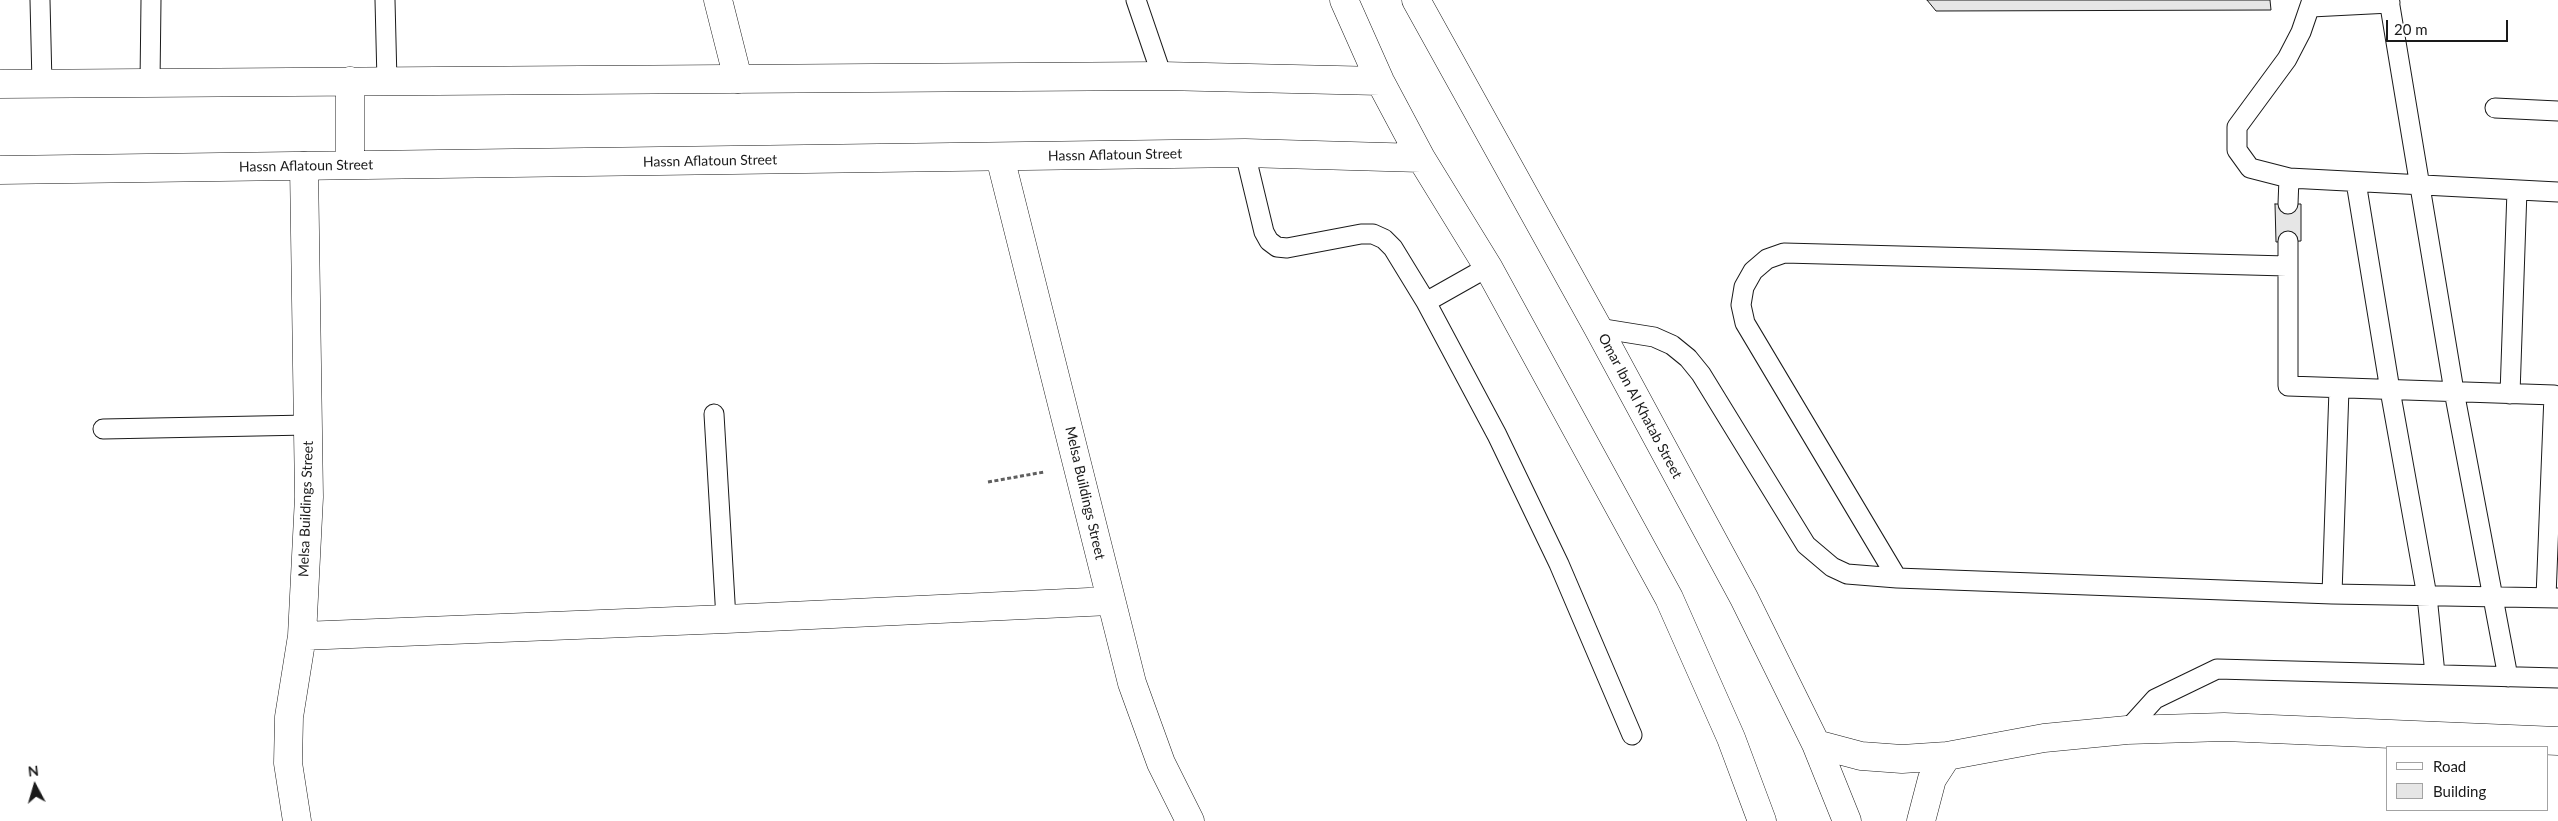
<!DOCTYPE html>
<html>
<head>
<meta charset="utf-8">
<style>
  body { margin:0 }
  #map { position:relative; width:2558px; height:821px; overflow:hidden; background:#fff; font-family:Lato,sans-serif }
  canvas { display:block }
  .legend { position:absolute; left:2386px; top:746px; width:162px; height:65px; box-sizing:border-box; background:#fff; border:1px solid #a3a3a3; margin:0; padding:6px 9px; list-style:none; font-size:15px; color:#1a1a1a }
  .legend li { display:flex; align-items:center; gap:10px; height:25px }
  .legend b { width:25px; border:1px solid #a3a3a3 }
  .north { position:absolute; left:10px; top:761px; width:50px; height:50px; -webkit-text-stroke:4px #fff; paint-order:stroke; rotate:354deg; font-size:14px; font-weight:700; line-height:20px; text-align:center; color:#1a1a1a }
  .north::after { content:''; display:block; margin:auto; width:18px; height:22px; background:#1a1a1a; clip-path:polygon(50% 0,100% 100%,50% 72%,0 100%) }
  .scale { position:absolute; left:2386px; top:20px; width:122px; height:22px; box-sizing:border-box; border:2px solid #1a1a1a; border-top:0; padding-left:6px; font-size:15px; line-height:18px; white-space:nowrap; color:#1a1a1a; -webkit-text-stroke:4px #fff; paint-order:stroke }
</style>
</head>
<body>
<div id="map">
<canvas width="2558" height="821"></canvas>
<ul class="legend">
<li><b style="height:6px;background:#fff"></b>Road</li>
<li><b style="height:14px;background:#e6e6e6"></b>Building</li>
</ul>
<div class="north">N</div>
<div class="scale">20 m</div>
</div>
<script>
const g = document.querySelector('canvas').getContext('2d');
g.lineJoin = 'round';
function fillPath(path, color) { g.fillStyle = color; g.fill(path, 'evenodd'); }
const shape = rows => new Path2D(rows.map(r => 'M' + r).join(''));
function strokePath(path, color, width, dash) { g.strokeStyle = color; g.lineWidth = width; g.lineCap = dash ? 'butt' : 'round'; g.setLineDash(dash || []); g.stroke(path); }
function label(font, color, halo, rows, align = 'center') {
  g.font = font + ' Lato,sans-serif'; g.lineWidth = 4; g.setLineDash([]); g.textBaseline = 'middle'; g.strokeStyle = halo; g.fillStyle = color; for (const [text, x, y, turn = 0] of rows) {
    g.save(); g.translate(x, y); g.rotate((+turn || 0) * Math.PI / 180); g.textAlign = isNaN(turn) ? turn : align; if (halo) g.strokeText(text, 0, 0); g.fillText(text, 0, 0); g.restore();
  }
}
const building = shape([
  [1927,0,2270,0,2271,10,1936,11,1927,0],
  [2275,204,2301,204,2301,241,2276,242,2275,204]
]);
const path = shape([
  [988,482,1044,472]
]);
const service = shape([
  [40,0,42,83],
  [385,0,387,81],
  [1136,0,1162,76],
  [2312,0,2301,32,2287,59,2237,127,2237,150,2250,168,2289,178,2558,192],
  [2389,0,2454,391,2508,677],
  [2311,7,2390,3],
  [150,83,151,0],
  [2495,108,2558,111],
  [1245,153,1264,232,1269,241,1277,247,1287,248,1361,234,1373,234,1384,239,1393,248,1426,302,1497,435,1559,564,1632,735],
  [2356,182,2390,390,2427,596,2435,674],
  [2288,204,2289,178],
  [2288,241,2288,386,2554,395,2546,597],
  [1426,302,1488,267],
  [1598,328,1654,337,1672,345,1688,358,1701,374,1806,545,1832,567,1847,574,1897,578,2332,594,2558,598],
  [2510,394,2517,190],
  [714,414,726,619],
  [103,429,308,425],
  [1897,578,1745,323,1741,305,1744,287,1753,271,1767,259,1784,253,2287,266],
  [2332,594,2339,389],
  [2127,730,2155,699,2217,669,2558,678]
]);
const minor = shape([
  [718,0,738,79],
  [1000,157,1132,683,1161,763,1190,821],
  [302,636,726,619,1110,601],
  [297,821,288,763,289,717,302,636,309,497,304,166]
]);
const tertiary = shape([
  [1344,0,1380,81,1421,158,1488,267,1669,598,1731,738,1762,821],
  [1416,0,1598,328,1744,598,1816,744,1847,821],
  [0,84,1162,76,1380,81],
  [350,165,350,81],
  [0,170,1245,153,1421,158],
  [1816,744,1861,756,1902,759,1947,756,2044,738,2127,730,2224,727,2558,741],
  [1921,821,1932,779,1947,756]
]);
const streetNames = [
  ["Hassn Aflatoun Street",1115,155,-1],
  ["Hassn Aflatoun Street",710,161,-1],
  ["Hassn Aflatoun Street",306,166,-1],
  ["Omar Ibn Al Khatab Street",1640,406,62],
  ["Melsa Buildings Street",1085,493,77],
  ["Melsa Buildings Street",306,509,-88]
];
fillPath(building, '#e6e6e6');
strokePath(building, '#1a1a1a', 1);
strokePath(service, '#1a1a1a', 21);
strokePath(minor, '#1a1a1a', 29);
strokePath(tertiary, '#1a1a1a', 29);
strokePath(path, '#5f5f5f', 3, [4, 2.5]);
strokePath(service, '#fff', 19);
strokePath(minor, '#fff', 28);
strokePath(tertiary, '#fff', 28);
label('14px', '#1a1a1a', '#fff', streetNames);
</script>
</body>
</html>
